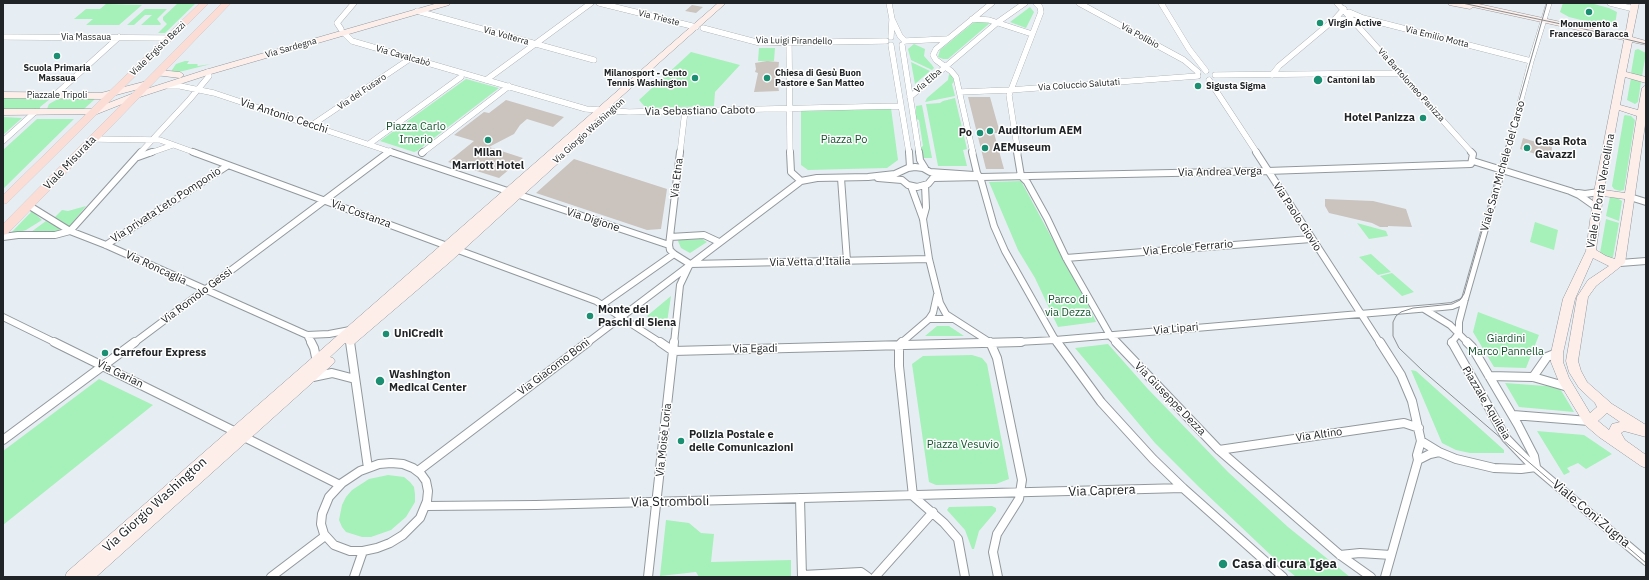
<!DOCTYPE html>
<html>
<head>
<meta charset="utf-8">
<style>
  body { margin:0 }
  #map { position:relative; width:1649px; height:580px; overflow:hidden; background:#e7eef3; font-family:"IBM Plex Sans",sans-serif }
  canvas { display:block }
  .frame { position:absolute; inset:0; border:4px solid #212426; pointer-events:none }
</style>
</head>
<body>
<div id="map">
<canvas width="1649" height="580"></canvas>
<div class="frame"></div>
</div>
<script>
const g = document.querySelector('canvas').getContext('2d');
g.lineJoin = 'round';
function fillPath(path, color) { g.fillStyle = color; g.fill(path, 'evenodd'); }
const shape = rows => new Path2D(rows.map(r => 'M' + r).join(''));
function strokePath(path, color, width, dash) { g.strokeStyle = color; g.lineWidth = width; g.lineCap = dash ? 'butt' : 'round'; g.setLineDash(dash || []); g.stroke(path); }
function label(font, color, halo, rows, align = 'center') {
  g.font = font + ' "IBM Plex Sans",sans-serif'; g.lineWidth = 3; g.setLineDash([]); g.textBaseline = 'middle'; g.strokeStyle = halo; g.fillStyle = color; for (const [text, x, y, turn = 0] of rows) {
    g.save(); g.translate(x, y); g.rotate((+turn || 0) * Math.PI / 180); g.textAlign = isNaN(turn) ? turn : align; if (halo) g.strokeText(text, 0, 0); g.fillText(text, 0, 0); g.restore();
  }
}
const green = shape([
  [178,3,196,3,165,33,158,33,167,24,163,20,163,17],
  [1563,3,1590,3,1609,8,1617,12,1615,25,1605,26,1569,17,1560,12],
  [106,4,142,5,119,25,86,25,93,19,74,19,86,9,100,9],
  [1030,7,1034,12,1026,28,1010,22],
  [145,9,167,9,157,19,161,24,160,25,141,25,152,15,145,15,134,25,127,25],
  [981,21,990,23,948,59,943,59,938,57,940,50,973,23],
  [914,44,925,49,924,56,932,65,934,68,932,70,911,60,908,49],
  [759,48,775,48,774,61,758,61],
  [1638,49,1646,53,1642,76,1640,76,1631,73,1635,50],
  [691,52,740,65,715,92,714,106,646,108,639,100],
  [185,61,189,61,187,64,198,64,197,65,198,66,211,64,183,71,170,73,176,64],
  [911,62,930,71,915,84],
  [949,74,952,76,954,82,952,84,955,96,925,102,927,98,948,80],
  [1631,78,1641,82,1638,102,1635,104,1627,100],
  [466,79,499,88,417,151,414,152,380,141],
  [3,98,50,99,40,107,40,110,3,109],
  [955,98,967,149,963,150,967,166,938,166,926,104,940,103,943,101],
  [58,99,95,99,84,109,47,109,49,104],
  [922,105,932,158,923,158,921,147,923,146,919,120,916,119,916,106],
  [891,108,898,160,887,168,808,170,801,165,801,110],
  [1625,115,1631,116,1635,120,1624,190,1620,191,1614,189,1612,186,1624,116],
  [3,117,22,118,3,135],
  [37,119,74,119,3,189,3,150],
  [1021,181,1088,305,1096,322,1058,327,1035,278,1018,250,989,182],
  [1610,197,1617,198,1622,201,1619,221,1606,216],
  [86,206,69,227,53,219,62,210,68,211],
  [32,211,42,220,26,230,9,235],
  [1606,219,1619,223,1613,257,1611,258,1606,257,1600,253],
  [46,221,64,231,31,232],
  [1535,222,1558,230,1554,250,1530,242],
  [1357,223,1386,231,1388,236,1369,239],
  [702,239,707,242,690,253,681,248,678,241,679,240],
  [1371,254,1391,272,1378,275,1359,257],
  [1392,273,1414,292,1402,296,1380,276],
  [671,296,666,329,647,316],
  [1478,312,1539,335,1526,368,1494,367,1473,332],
  [937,326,949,326,964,336,925,336],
  [1108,344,1147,388,1228,472,1288,527,1350,577,1296,577,1277,561,1199,487,1155,443,1075,348],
  [972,355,982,358,987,364,1009,479,996,484,936,485,929,482,912,364,923,356],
  [1411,370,1416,371,1504,450,1504,453,1470,453,1456,450,1442,443],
  [99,379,153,405,3,525,3,451],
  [1505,383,1559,387,1574,412,1519,407],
  [1537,431,1584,435,1612,454,1586,469,1578,463,1567,468,1570,472,1564,475],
  [388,475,404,477,410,482,414,487,415,494,415,502,406,517,391,530,371,537,362,537,346,532,342,527,339,520,342,505,346,497,352,490,369,479],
  [992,506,996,508,996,511,979,531,974,549,972,549,965,530,947,510,949,507],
  [666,520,689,523,701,533,714,534,711,562,791,560,791,577,699,577,696,572,660,576]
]);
const building = shape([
  [692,5,703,7,696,13,685,11],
  [767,61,779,62,778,72,775,72,779,91,754,92,758,73,755,72,756,69,755,63],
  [968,97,990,97,1000,133,994,133,1004,169,986,169],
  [506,100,564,117,553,127,527,119,520,125,514,134,489,147,523,158,499,178,448,162,474,141,454,135,484,112,489,113],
  [1523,138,1552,147,1551,159,1520,149],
  [574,159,667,189,661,229,647,230,536,193],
  [1325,199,1373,201,1406,209,1412,227,1388,226,1388,227,1380,227,1372,223,1329,213,1325,206]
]);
const streetFar2 = shape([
  [599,3,696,27],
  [889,3,892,19,891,37],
  [1079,3,1184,60,1198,72],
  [1161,3,1189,49,1206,71],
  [1337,3,1472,153],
  [1610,3,1634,9],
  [417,11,594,60],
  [1349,12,1363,18,1531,61],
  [892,19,900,36,905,41],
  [972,19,989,20,1032,34],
  [1335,19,1357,21],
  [703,28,760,43,886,41],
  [341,29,337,23,354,3],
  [344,33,352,41,586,109,629,112,900,106],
  [3,37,170,38],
  [905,41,947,39],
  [789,42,790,153],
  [891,45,909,153],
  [902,45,919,153],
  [1215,75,1399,73],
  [1272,75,1279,66,1335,19,1344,9],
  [486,80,591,3],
  [1209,80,1257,153],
  [168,86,180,86,214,93,394,153],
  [960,92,1010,90,1198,76],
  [55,95,119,37],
  [910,97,998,22,1025,3],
  [312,125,411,58],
  [93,139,160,140,196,153],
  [3,141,35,112],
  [369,144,461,77],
  [140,153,190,99,209,76,208,72],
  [150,153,173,145],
  [387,153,390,151],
  [422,153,509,86],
  [680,153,685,111],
  [973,153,956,77,951,71,936,60,933,55,936,49,992,3],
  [1018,153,1009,95,1041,12,1040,7,1036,3],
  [1507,153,1531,61,1549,3]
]);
const streetFar1 = shape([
  [193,152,596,301,661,343],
  [391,152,669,245],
  [680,152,669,245,670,250,674,254,690,264],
  [790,152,791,172,801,181],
  [909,152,910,167],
  [919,152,920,160,925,168],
  [972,152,977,173,981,180,994,226,1005,251,1057,343],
  [1017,152,1021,176],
  [1256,152,1380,343],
  [422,153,423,152],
  [138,157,152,152],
  [1473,161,1570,191,1579,195,1596,207],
  [1021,176,1027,182,1047,218,1066,258,1111,337,1117,343],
  [841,178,847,261],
  [878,178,902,180,908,185,917,187,928,184,933,178],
  [933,178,1267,171,1471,164,1473,154,1471,152],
  [911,186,923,219,929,259,940,303,946,314,991,343],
  [1578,193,1585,194,1599,192],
  [1630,197,1646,202],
  [28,205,70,231,106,245,307,335,329,334,350,330],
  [923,219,926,208,925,185],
  [3,237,18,235,55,235,70,231,141,152],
  [670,237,704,235,719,242],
  [106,245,227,166],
  [1066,258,1311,239],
  [1620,263,1646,261],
  [690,264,929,259],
  [603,304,674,254],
  [1424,309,1450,325,1468,343],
  [3,317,56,343],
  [929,319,953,319],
  [307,335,311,343],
  [134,343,389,152],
  [587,343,801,181,817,178,868,177,895,174,908,168,915,167,923,168,930,172,974,175],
  [674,343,680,285,689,266],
  [901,343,929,319,933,313,937,295],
  [998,343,1055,340,1442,307,1452,306,1462,302,1465,299],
  [1451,343,1459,333,1459,322,1465,299,1507,152]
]);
const street = shape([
  [54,342,236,432],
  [311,342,314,348,317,362],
  [350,342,368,468],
  [660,342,673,351,1021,342],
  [902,342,899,345,899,366,913,496,944,523,958,539,965,577],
  [990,342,997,358,1022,480,1019,499,997,534,993,552,998,577],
  [1057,342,1101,402,1153,459,1183,488,1283,577],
  [1116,342,1219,450,1340,555,1371,577],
  [1380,342,1401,375,1412,401,1421,441,1417,455,1418,460,1385,577],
  [1452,342,1506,438,1529,462,1646,561],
  [1467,342,1472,347,1518,425,1534,456,1536,467],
  [1489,376,1533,377,1568,387],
  [313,377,332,373,355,379],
  [1533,377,1547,357,1557,353],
  [1513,415,1589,421],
  [244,437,340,485],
  [3,440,135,342],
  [1421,441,1439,452,1456,459,1494,468,1521,469,1536,467],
  [1219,450,1404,423,1419,428],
  [1418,460,1430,454,1439,452],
  [391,463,403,464,413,468,421,474,426,481,428,491,427,501,420,518,403,535,390,543,377,548,363,551,350,551,334,545,324,534,321,524,322,514,329,497,342,483,360,471,379,464,391,463],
  [418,471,588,342],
  [800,498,802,577],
  [426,506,536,505,1183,488],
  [1340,555,1360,553,1391,555],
  [802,575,861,572,868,577],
  [271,577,325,536],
  [354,577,363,551],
  [648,577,674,342],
  [875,577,933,512]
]);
const secondary = shape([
  [438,3,450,3,449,5,211,74,140,97,97,114,3,115,3,109,93,109,134,93,205,70,438,3],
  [718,3,726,3,594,121,600,121,601,123,600,125,450,262,354,344,350,345,345,343,330,357,333,358,335,361,333,364,96,577,65,577,67,572,718,3],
  [1448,3,1474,3,1625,36,1631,3,1639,3,1632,37,1646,41,1646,45,1632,42,1626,72,1646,77,1646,83,1625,77,1620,105,1638,110,1642,88,1646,85,1646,118,1625,263,1596,286,1588,297,1578,361,1581,371,1587,382,1612,404,1646,425,1646,437,1624,431,1621,433,1625,440,1646,455,1646,468,1641,466,1599,437,1585,425,1559,382,1551,362,1551,353,1563,299,1586,251,1594,192,1624,40,1473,7,1470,9,1449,5,1448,3],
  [1619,110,1637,116,1625,193,1604,190,1619,110],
  [1603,196,1625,199,1615,259,1606,256,1596,250,1603,196],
  [1593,258,1609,266,1588,280,1577,297,1566,361,1569,372,1579,388,1595,403,1597,407,1590,413,1569,378,1563,362,1563,353,1575,299,1593,258],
  [1607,413,1620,422,1612,424,1609,430,1598,421,1607,413],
  [158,70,180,72,184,75,180,78,155,75,154,73,155,71,158,70],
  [147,81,150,82,151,84,150,86,101,99,3,98,3,92,101,93,147,81]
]);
const primary = shape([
  [200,3,209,3,7,203,3,204,3,195,200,3],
  [222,3,231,3,7,234,3,235,3,224,222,3]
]);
const tram = shape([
  [1462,3,1580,28,1646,44],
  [1547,3,1464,294,1460,300,1452,304,1413,308,1401,312,1396,316,1393,322,1393,336,1399,348,1423,371,1646,563]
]);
const markers = [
  [1589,12,4,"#1a8f71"],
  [1320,23,4,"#1a8f71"],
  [57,56,4,"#1a8f71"],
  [695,78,4,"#1a8f71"],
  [767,78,4,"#1a8f71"],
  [1318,80,5,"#1a8f71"],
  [1198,86,4,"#1a8f71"],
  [1423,118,4,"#1a8f71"],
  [990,131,4,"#1a8f71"],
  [980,133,4,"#1a8f71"],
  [488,140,4,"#1a8f71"],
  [985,148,4,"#1a8f71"],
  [1527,148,4,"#1a8f71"],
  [590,316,4,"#1a8f71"],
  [386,334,4,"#1a8f71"],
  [105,353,4,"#1a8f71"],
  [380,381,5,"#1a8f71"],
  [681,441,4,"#1a8f71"],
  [1223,564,5,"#1a8f71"]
];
const farStreetnames = [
  ["Via Trieste",659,18,14],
  ["Via Volterra",506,36,16],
  ["Via Polibio",1140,36,29],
  ["Via Massaua",86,37],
  ["Via Emilio Motta",1437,37,14],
  ["Via Luigi Pirandello",794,41,1],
  ["Via Sardegna",291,48,-16],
  ["Viale Ergisto Bezzi",158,49,-44],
  ["Via Cavalcabò",403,56,16],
  ["Via Elba",928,81,-41],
  ["Via Coluccio Salutati",1079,85,-4],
  ["Via Bartolomeo Panizza",1411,85,48],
  ["Via del Fusaro",362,92,-34],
  ["Piazzale Tripoli",57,95],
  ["Via Giorgio Washington",589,131,-42]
];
const farPoinames = [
  ["Virgin Active",1328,23],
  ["Monumento a",1589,24,"center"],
  ["Francesco Baracca",1589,34,"center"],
  ["Scuola Primaria",57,68,"center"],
  ["Massaua",57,78,"center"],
  ["Milanosport - Cento",687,73,"right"],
  ["Tennis Washington",687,83,"right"],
  ["Chiesa di Gesù Buon",775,73],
  ["Pastore e San Matteo",775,83],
  ["Cantoni lab",1327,80],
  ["Sigusta Sigma",1206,86]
];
const streetNames = [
  ["Via Sebastiano Caboto",700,111,-1],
  ["Via Antonio Cecchi",284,116,18],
  ["Viale Misurata",70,163,-46],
  ["Viale San Michele del Carso",1503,166,-74],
  ["Via Andrea Verga",1220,172,-1],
  ["Via Etna",677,178,-83],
  ["Viale di Porta Vercellina",1601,191,-80],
  ["Via privata Leto Pomponio",166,205,-33],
  ["Via Costanza",361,214,20],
  ["Via Paolo Giovio",1297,217,57],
  ["Via Digione",593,220,18],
  ["Via Ercole Ferrario",1188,248,-5],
  ["Via Vetta d'Italia",810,262,-1],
  ["Via Roncaglia",156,268,25],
  ["Via Romolo Gessi",197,296,-37],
  ["Via Lipari",1176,329,-5],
  ["Via Egadi",755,349,-1],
  ["Via Giacomo Boni",554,367,-37],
  ["Via Garian",120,374,26],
  ["Via Giuseppe Dezza",1170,399,46],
  ["Piazzale Aquileia",1486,403,59],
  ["Via Altino",1319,435,-8],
  ["Via Moisè Loria",664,440,-84]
];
const poiNames = [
  ["Hotel Panizza",1415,118,"right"],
  ["Auditorium AEM",998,131],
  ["Po",972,133,"right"],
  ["Casa Rota",1535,142],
  ["Gavazzi",1535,155],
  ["AEMuseum",993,148],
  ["Milan",488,153,"center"],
  ["Marriott Hotel",488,166,"center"],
  ["Monte dei",598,310],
  ["Paschi di Siena",598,323],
  ["UniCredit",394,334],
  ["Carrefour Express",113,353],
  ["Washington",389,375],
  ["Medical Center",389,388],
  ["Polizia Postale e",689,435],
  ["delle Comunicazioni",689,448]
];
const parkNames = [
  ["Piazza Carlo",416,127],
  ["Irnerio",416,140],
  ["Piazza Po",844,140],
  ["Parco di",1068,300],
  ["via Dezza",1068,313],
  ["Giardini",1506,339],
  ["Marco Pannella",1506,352],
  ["Piazza Vesuvio",963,445]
];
const nearStreetnames = [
  ["Via Caprera",1102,491,-2],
  ["Via Stromboli",670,502,-1],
  ["Via Giorgio Washington",155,505,-42],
  ["Viale Coni Zugna",1591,514,40]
];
const nearPoinames = [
  ["Casa di cura Igea",1232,564]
];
fillPath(green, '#a6f0b9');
fillPath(building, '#cbc3be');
strokePath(streetFar2, '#92999e', 6);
strokePath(streetFar1, '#92999e', 8);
strokePath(street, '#92999e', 10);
strokePath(secondary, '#92999e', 1);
strokePath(primary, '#cacacb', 1);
strokePath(streetFar2, '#fff', 5.5);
strokePath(streetFar1, '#fff', 6);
strokePath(street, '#fff', 8);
fillPath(secondary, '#fdeeea');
fillPath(primary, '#fbddd6');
strokePath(tram, '#898e92', 1);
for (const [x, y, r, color] of markers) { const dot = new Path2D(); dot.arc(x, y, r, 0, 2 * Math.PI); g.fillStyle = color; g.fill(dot); strokePath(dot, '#fff', 1.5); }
label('9px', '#212426', '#fff', farStreetnames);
label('bold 9px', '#212426', '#fff', farPoinames, 'left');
label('11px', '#212426', '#fff', streetNames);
label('bold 11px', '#212426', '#fff', poiNames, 'left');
label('11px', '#10522a', '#fff', parkNames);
label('13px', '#212426', '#fff', nearStreetnames);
label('bold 13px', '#212426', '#fff', nearPoinames, 'left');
</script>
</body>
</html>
